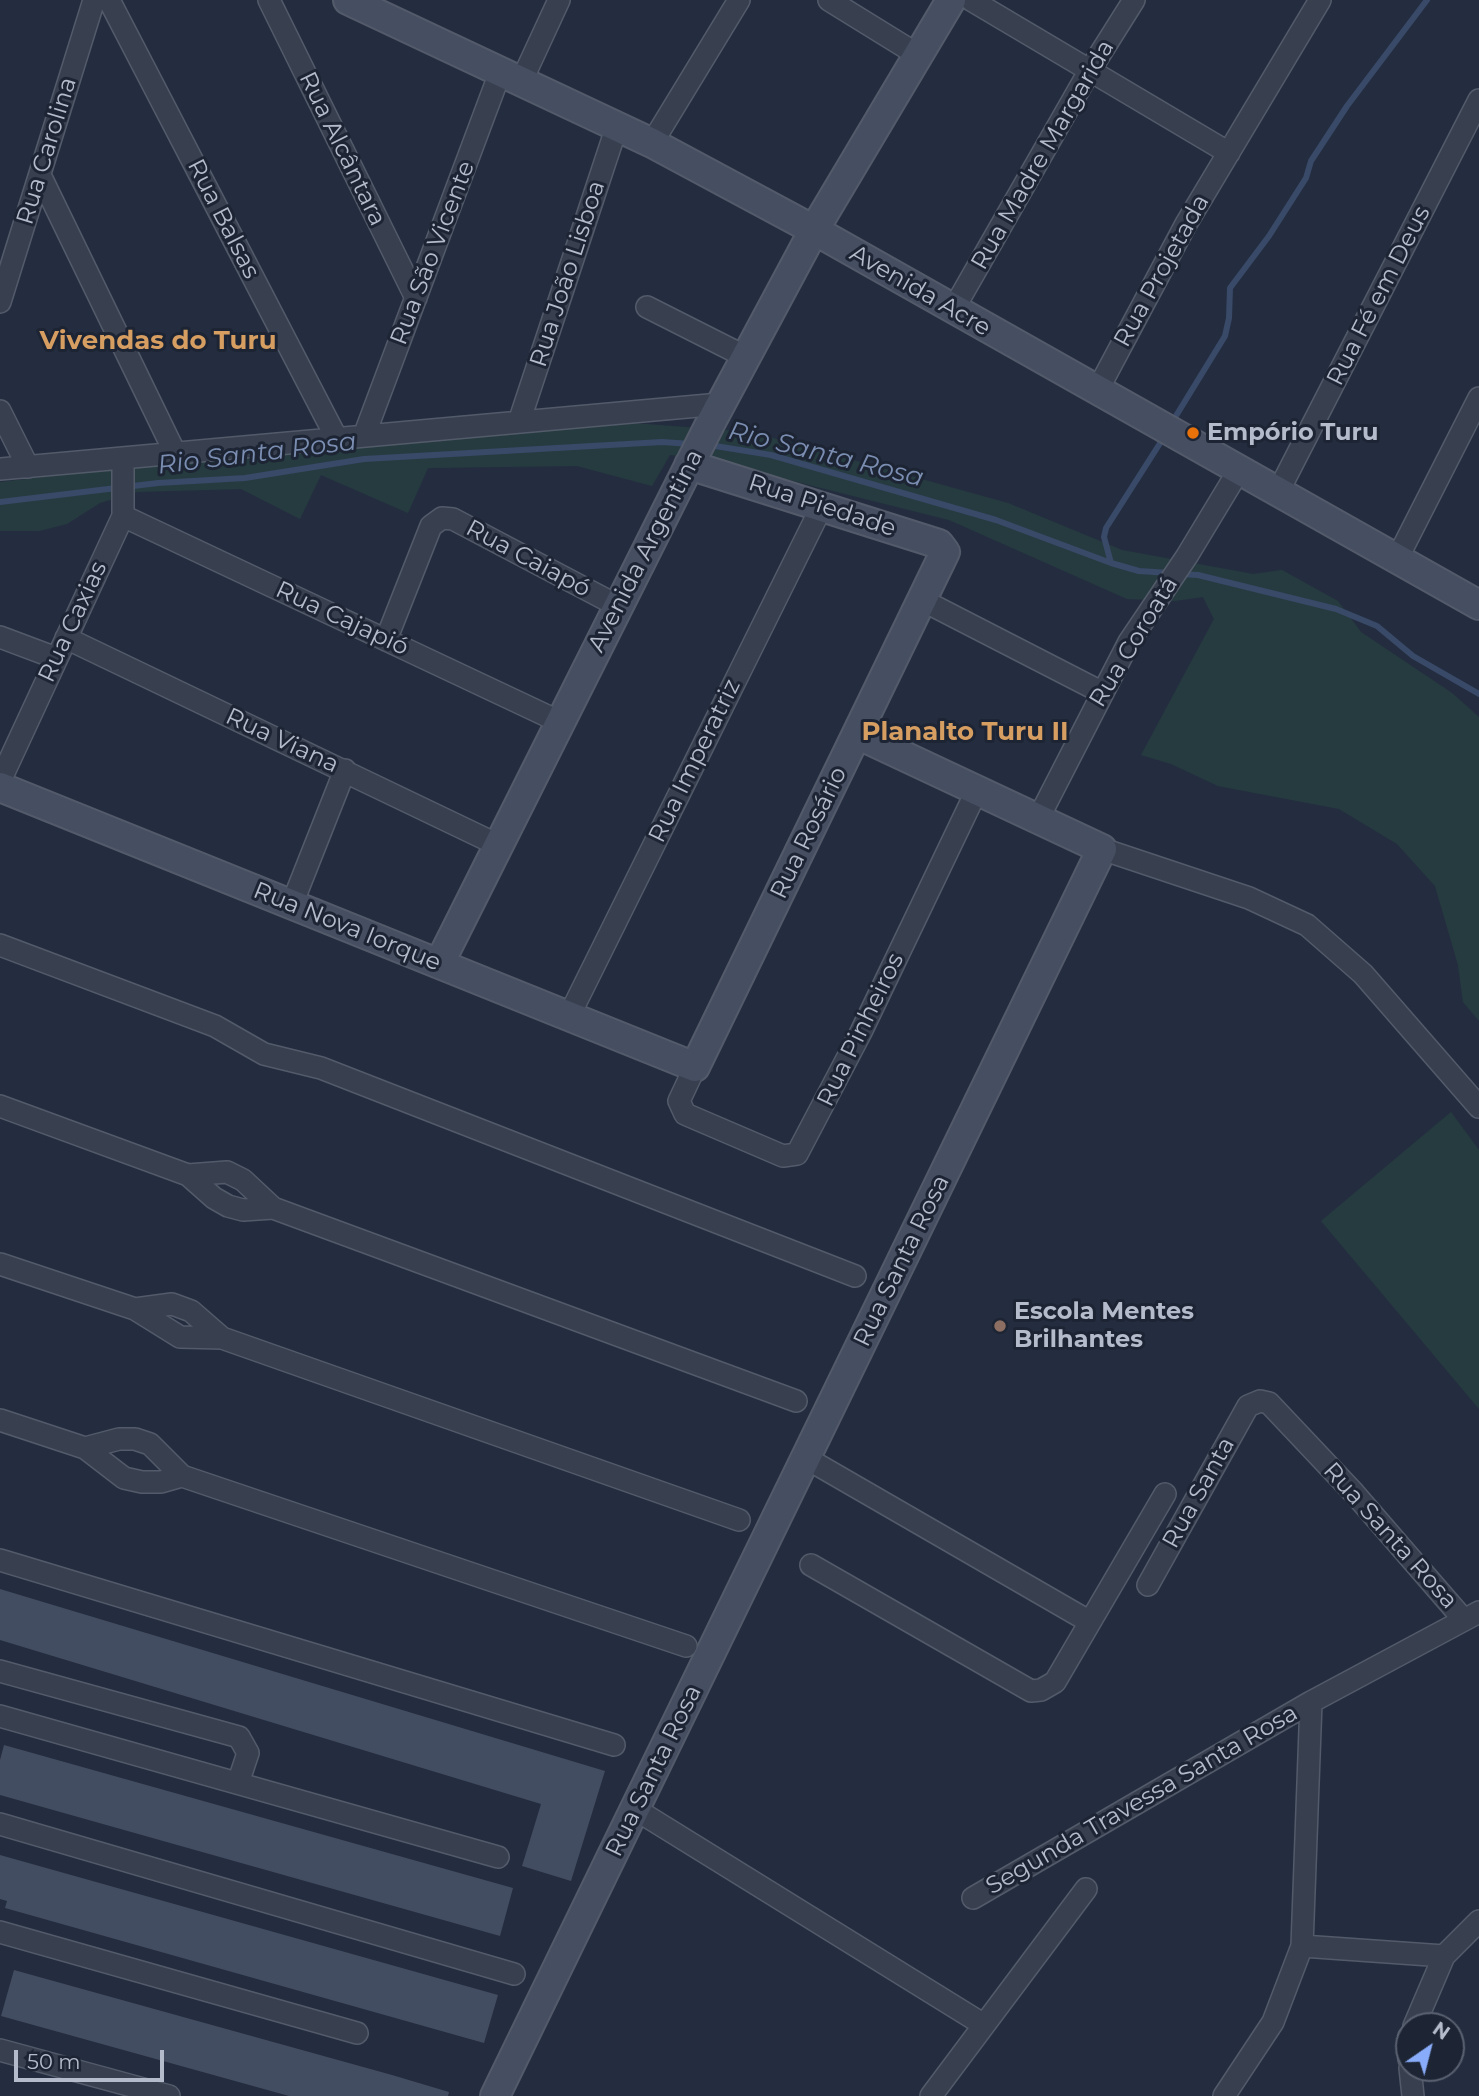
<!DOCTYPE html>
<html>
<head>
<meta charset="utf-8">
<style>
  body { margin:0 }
  #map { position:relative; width:1479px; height:2096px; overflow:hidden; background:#242d3f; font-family:Montserrat,sans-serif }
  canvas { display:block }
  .north { position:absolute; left:1395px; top:2012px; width:70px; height:70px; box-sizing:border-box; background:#1d2534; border:2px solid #596170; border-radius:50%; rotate:35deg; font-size:19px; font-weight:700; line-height:28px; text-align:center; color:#b4bbca }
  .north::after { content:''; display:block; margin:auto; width:24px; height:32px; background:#89acfa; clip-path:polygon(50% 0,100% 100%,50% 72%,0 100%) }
  .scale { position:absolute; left:14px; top:2050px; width:150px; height:32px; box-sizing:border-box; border:4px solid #b4bbca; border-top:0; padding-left:9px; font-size:21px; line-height:24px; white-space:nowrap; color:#b4bbca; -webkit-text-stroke:5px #1d2534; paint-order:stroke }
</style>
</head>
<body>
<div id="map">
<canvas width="1479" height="2096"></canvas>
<div class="north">N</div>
<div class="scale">50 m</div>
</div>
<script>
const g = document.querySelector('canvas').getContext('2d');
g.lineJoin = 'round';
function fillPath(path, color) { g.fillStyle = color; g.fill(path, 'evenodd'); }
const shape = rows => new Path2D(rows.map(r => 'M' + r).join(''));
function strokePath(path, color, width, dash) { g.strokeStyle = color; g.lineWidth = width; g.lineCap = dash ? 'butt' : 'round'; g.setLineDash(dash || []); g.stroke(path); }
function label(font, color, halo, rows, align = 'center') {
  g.font = font + ' Montserrat,sans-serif'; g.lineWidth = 6; g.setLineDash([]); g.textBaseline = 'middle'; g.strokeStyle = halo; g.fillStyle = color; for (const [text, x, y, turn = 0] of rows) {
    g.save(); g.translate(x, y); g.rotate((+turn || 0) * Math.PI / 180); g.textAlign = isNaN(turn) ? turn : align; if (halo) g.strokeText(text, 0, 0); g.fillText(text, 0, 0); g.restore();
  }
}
const green = shape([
  [633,423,752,432,1008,503,1122,550,1253,574,1282,570,1338,601,1361,632,1452,693,1479,717,1479,1021,1463,1002,1458,965,1435,886,1397,844,1339,809,1218,786,1171,764,1141,755,1214,619,1203,597,1175,601,1127,599,949,520,705,459,670,455,652,486,577,466,428,468,408,513,321,475,300,519,241,489,137,492,100,503,67,524,39,531,0,531,0,482,103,470],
  [1451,1112,1479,1150,1479,1409,1321,1221]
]);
const stream = shape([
  [1171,424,1225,336,1229,318,1230,288,1269,236,1306,178,1311,161,1347,106,1427,0],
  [709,445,771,455,996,520,1111,563,1139,571,1169,573],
  [0,502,158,483,245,478,364,459,662,442,691,444],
  [1111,563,1104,537,1106,528,1164,437],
  [1180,574,1198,575,1336,609,1377,626,1413,656,1479,694]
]);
const building = shape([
  [0,1589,605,1771,571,1881,522,1866,541,1804,0,1640],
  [4,1745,513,1888,500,1936,0,1795,0,1760],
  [0,1855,498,1995,484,2043,5,1908,7,1901,0,1899],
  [14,1970,392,2075,449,2092,448,2096,289,2096,1,2016]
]);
const street = shape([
  [109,0,337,439],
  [269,0,416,298],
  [829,0,918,55],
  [971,0,1229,153],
  [522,80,559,0],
  [652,143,739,0],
  [40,175,175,453],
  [0,302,94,0],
  [647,307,746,357],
  [953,310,1090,70,1134,0],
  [1097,391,1186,224,1320,0],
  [0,411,28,467],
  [519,422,617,126],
  [364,436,501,70],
  [0,469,720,404],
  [1278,492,1479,100],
  [123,516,560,722],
  [1397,559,1479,398],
  [922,600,1101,692],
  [0,637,56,658],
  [66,638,498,845],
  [386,640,431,526,442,518,453,519,618,606],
  [0,781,123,516,123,458],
  [1038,819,1129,642,1187,556,1239,470],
  [1102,849,1249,898,1307,925,1363,974,1479,1107],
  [292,904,345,770],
  [0,945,215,1026,264,1054,321,1068,855,1276],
  [569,1016,822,506],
  [695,1067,679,1101,685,1114,783,1156,797,1154,861,1032,977,790],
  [0,1106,188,1175,214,1198,228,1206,243,1210,273,1208,243,1180,227,1172,188,1175],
  [273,1208,796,1401],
  [0,1264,135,1309,180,1337,222,1338,739,1520],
  [135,1309,172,1304,191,1311,222,1338],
  [0,1420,85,1448,124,1478,142,1482,161,1482,182,1476],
  [85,1448,119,1439,135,1439,150,1444,182,1476,686,1646],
  [806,1458,1090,1622],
  [0,1560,614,1745],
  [811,1565,1031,1691,1041,1690,1055,1682,1165,1494],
  [1148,1585,1248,1406,1260,1401,1269,1403,1354,1493,1464,1620],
  [0,1671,239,1737,248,1753,238,1783],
  [0,1716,498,1857],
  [635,1809,984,2025],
  [0,1824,514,1974],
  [973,1898,1311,1702,1479,1612],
  [0,1932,357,2033],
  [1302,1946,1444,1956],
  [1414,2026,1444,1956,1479,1921],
  [1409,2037,1409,2059],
  [0,2050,169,2096],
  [1410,2068,1413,2096],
  [931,2096,1086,1889],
  [1224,2096,1273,2022,1302,1946,1311,1702]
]);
const secondary = shape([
  [348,0,652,143,814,230,1479,605],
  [0,787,695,1067,945,552,939,544,689,465],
  [439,964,710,424,814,230,951,0],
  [495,2096,1102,849,857,734]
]);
const markers = [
  [1193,433,7,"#e8710a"],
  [1000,1326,7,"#8d6e63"]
];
const streetNames = [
  ["Rua Alcântara",342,149,64],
  ["Rua Carolina",47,151,-73],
  ["Rua Madre Margarida",1043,155,-60],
  ["Rua Balsas",223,219,63],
  ["Rua São Vicente",433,253,-69],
  ["Rua Projetada",1162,271,-61],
  ["Rua João Lisboa",568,274,-72],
  ["Avenida Acre",920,291,30],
  ["Rua Fé em Deus",1379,296,-63],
  ["Rua Piedade",822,506,18],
  ["Avenida Argentina",646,551,-63],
  ["Rua Caiapó",528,559,28],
  ["Rua Cajapió",342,619,25],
  ["Rua Caxias",73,622,-65],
  ["Rua Coroatá",1134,642,-59],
  ["Rua Viana",282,741,25],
  ["Rua Imperatriz",695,761,-64],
  ["Rua Rosário",809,833,-64],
  ["Rua Nova Iorque",347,927,22],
  ["Rua Pinheiros",861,1030,-64],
  ["Rua Santa Rosa",902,1261,-64],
  ["Rua Santa",1199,1493,-61],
  ["Rua Santa Rosa",1390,1536,48],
  ["Rua Santa Rosa",654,1771,-64],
  ["Segunda Travessa Santa Rosa",1142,1800,-30]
];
const poiNames = [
  ["Empório Turu",1207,433],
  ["Escola Mentes",1014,1312],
  ["Brilhantes",1014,1340]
];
const neighbourhoodNames = [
  ["Vivendas do Turu",158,341],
  ["Planalto Turu II",965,732]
];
const waterNames = [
  ["Rio Santa Rosa",257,454,-7],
  ["Rio Santa Rosa",826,455,14]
];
fillPath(green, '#263b40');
strokePath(stream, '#394968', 6);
fillPath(building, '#434d61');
strokePath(street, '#535b6a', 24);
strokePath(secondary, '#535b6a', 32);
strokePath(street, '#38404f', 21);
strokePath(secondary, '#464e62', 28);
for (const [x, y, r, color] of markers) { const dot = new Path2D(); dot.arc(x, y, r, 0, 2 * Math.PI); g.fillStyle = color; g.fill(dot); strokePath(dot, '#1d2534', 2.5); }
label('24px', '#b4bbca', '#1d2534', streetNames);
label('bold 24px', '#b4bbca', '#1d2534', poiNames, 'left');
label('bold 26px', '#d79e62', '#1d2534', neighbourhoodNames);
label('italic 26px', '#7b8eb2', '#1d2534', waterNames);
</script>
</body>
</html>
